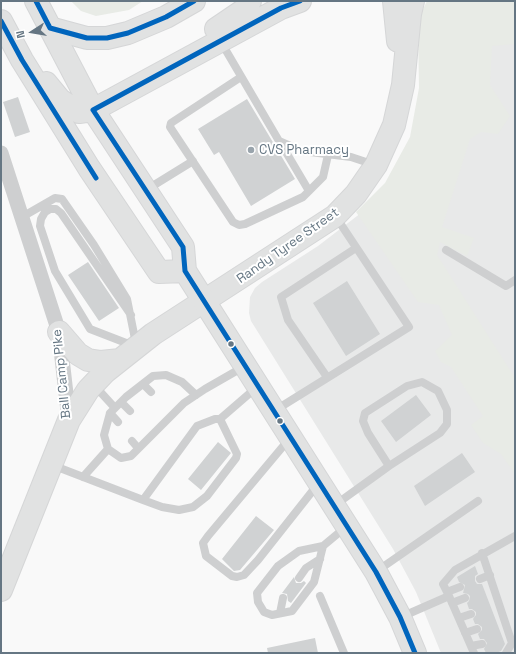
<!DOCTYPE html>
<html>
<head>
<meta charset="utf-8">
<style>
  body { margin:0 }
  #map { position:relative; width:516px; height:654px; overflow:hidden; background:#f9f9f9; font-family:"Space Grotesk",sans-serif }
  canvas { display:block }
  .frame { position:absolute; inset:0; border:2px solid #657683; pointer-events:none }
  .north { position:absolute; left:12px; top:12px; width:40px; height:40px; -webkit-text-stroke:3px #fff; paint-order:stroke; rotate:258deg; font-size:11px; font-weight:700; line-height:16px; text-align:center; color:#657683 }
  .north::after { content:''; display:block; margin:auto; width:14px; height:18px; background:#657683; clip-path:polygon(50% 0,100% 100%,50% 72%,0 100%) }
</style>
</head>
<body>
<div id="map">
<canvas width="516" height="654"></canvas>
<div class="frame"></div>
<div class="north">N</div>
</div>
<script>
const g = document.querySelector('canvas').getContext('2d');
g.lineJoin = 'round';
function fillPath(path, color) { g.fillStyle = color; g.fill(path, 'evenodd'); }
const shape = rows => new Path2D(rows.map(r => 'M' + r).join(''));
function strokePath(path, color, width, dash) { g.strokeStyle = color; g.lineWidth = width; g.lineCap = dash ? 'butt' : 'round'; g.setLineDash(dash || []); g.stroke(path); }
function label(font, color, halo, rows, align = 'center') {
  g.font = font + ' "Space Grotesk",sans-serif'; g.lineWidth = 4; g.setLineDash([]); g.textBaseline = 'middle'; g.strokeStyle = halo; g.fillStyle = color; for (const [text, x, y, turn = 0] of rows) {
    g.save(); g.translate(x, y); g.rotate((+turn || 0) * Math.PI / 180); g.textAlign = isNaN(turn) ? turn : align; if (halo) g.strokeText(text, 0, 0); g.fillText(text, 0, 0); g.restore();
  }
}
const built = shape([
  [515,1,515,653,441,653,416,592,393,549,251,321,249,313,250,297,255,288,262,282,318,246,374,203]
]);
const green = shape([
  [71,1,143,1,129,10,96,16,81,11],
  [427,1,515,1,515,44,492,46,490,85,510,116,498,134,481,132,470,139,442,227,474,238,467,256,440,242,437,255,515,378,515,474,501,454,483,443,471,425,483,416,451,367,441,362,435,351,452,335,439,305,418,302,356,212,385,183,410,137,419,88,418,27,422,11]
]);
const building = shape([
  [18,97,30,132,15,137,3,102],
  [247,99,295,179,251,206,219,152,214,155,198,129],
  [88,262,119,308,99,321,68,275],
  [347,281,380,334,346,356,313,303],
  [416,395,431,415,396,442,381,421],
  [218,442,231,453,201,490,188,479],
  [462,453,475,472,425,506,414,486],
  [256,516,274,530,240,570,234,571,222,559],
  [475,566,478,574,475,576,475,581,477,584,482,584,505,644,501,651,496,653,486,653,484,649,487,643,484,639,480,639,478,634,482,630,482,627,478,624,475,624,473,619,476,615,476,612,472,609,469,609,467,603,469,601,470,596,468,594,463,593,465,585,459,582,457,577],
  [294,577,296,583,301,583,304,581,306,583,291,603,288,601,287,594,282,593],
  [315,638,318,653,268,653,267,648]
]);
const lane = shape([
  [221,42,279,141,302,151,351,157,375,165],
  [241,77,171,123,170,127,233,222,239,225,245,224,303,197,323,177,328,155],
  [280,142,309,191],
  [146,190,193,161],
  [22,217,55,198,62,199,94,245,127,299,136,344],
  [446,250,506,286,515,280],
  [131,315,61,213,56,209,50,209,45,212,41,219,40,226,55,271,90,329,134,346],
  [327,377,288,320,281,297,356,248],
  [143,384,151,392],
  [94,385,115,408],
  [121,402,130,411],
  [274,411,409,327,336,217],
  [110,413,118,422],
  [290,438,208,536,203,543,206,556,232,576,237,577,244,575,258,560,318,484],
  [132,441,138,448],
  [108,449,104,435,110,413,126,397,153,376,166,375,182,382,196,395],
  [52,465,143,500,197,426,215,419,220,419,257,387],
  [83,477,108,449,121,458,131,456,184,403,205,389,245,366],
  [143,500,162,507,179,510,193,507,207,496,236,458,237,454,220,419],
  [335,505,389,466,440,433,447,424,447,410,438,391,422,382,407,386,365,413,363,421,368,433,389,466],
  [323,546,314,582,292,611,272,615,264,612,258,602,257,593,278,566,299,551,323,546,347,526],
  [482,553,512,643,506,653],
  [377,571,478,501],
  [299,578,306,568,320,559],
  [480,579,490,575],
  [447,592,460,587],
  [320,596,344,653],
  [449,596,443,584,455,570,515,536],
  [452,603,465,598],
  [280,613,283,598],
  [401,617,449,596,474,653],
  [459,618,471,614],
  [465,633,477,629],
  [471,646,482,644]
]);
const street = shape([
  [1,153,59,332,69,420]
]);
const secondary = shape([
  [394,1,398,41],
  [50,28,87,38,107,38,128,33,166,17,194,1],
  [216,29,244,10,250,1],
  [93,110,281,8,300,1],
  [59,332,78,354,88,360,101,362,120,360],
  [1,590,69,420,88,390,105,372,153,334,335,216,356,194,376,165,394,125,403,85,410,14,413,1]
]);
const primary = shape([
  [36,1,93,110,183,247,185,271,376,572,400,617,415,653],
  [1,21,22,60,89,168,159,272,185,271],
  [46,83,60,100,79,112,93,110]
]);
const bus1 = shape([
  [36,1,50,28,87,38,107,38,128,33,166,17,194,1],
  [300,1,281,8,93,110,183,247,185,271,376,572,400,617,415,653],
  [1,21,22,60,96,178]
]);
const markers = [
  [251,150,4,"#99a4ac"],
  [231,344,3.5,"#657683"],
  [280,421,3.5,"#657683"]
];
const poiNames = [
  ["CVS Pharmacy",259,150]
];
const streetNames = [
  ["Randy Tyree Street",288,246,-35],
  ["Ball Camp Pike",62,374,-96]
];
fillPath(built, '#e8e9e9');
fillPath(green, '#e8ebe6');
fillPath(building, '#d0d2d3');
strokePath(secondary, '#d5d6d7', 24);
strokePath(primary, '#d5d6d7', 24);
strokePath(lane, '#cecfd0', 8);
strokePath(street, '#cecfd0', 15);
strokePath(secondary, '#e1e2e2', 22);
strokePath(primary, '#e1e2e2', 22);
strokePath(bus1, '#0065bd', 5);
for (const [x, y, r, color] of markers) { const dot = new Path2D(); dot.arc(x, y, r, 0, 2 * Math.PI); g.fillStyle = color; g.fill(dot); strokePath(dot, '#fff', 1.5); }
label('13px', '#657683', '#fff', poiNames, 'left');
label('13px', '#657683', '#fff', streetNames);
</script>
</body>
</html>
